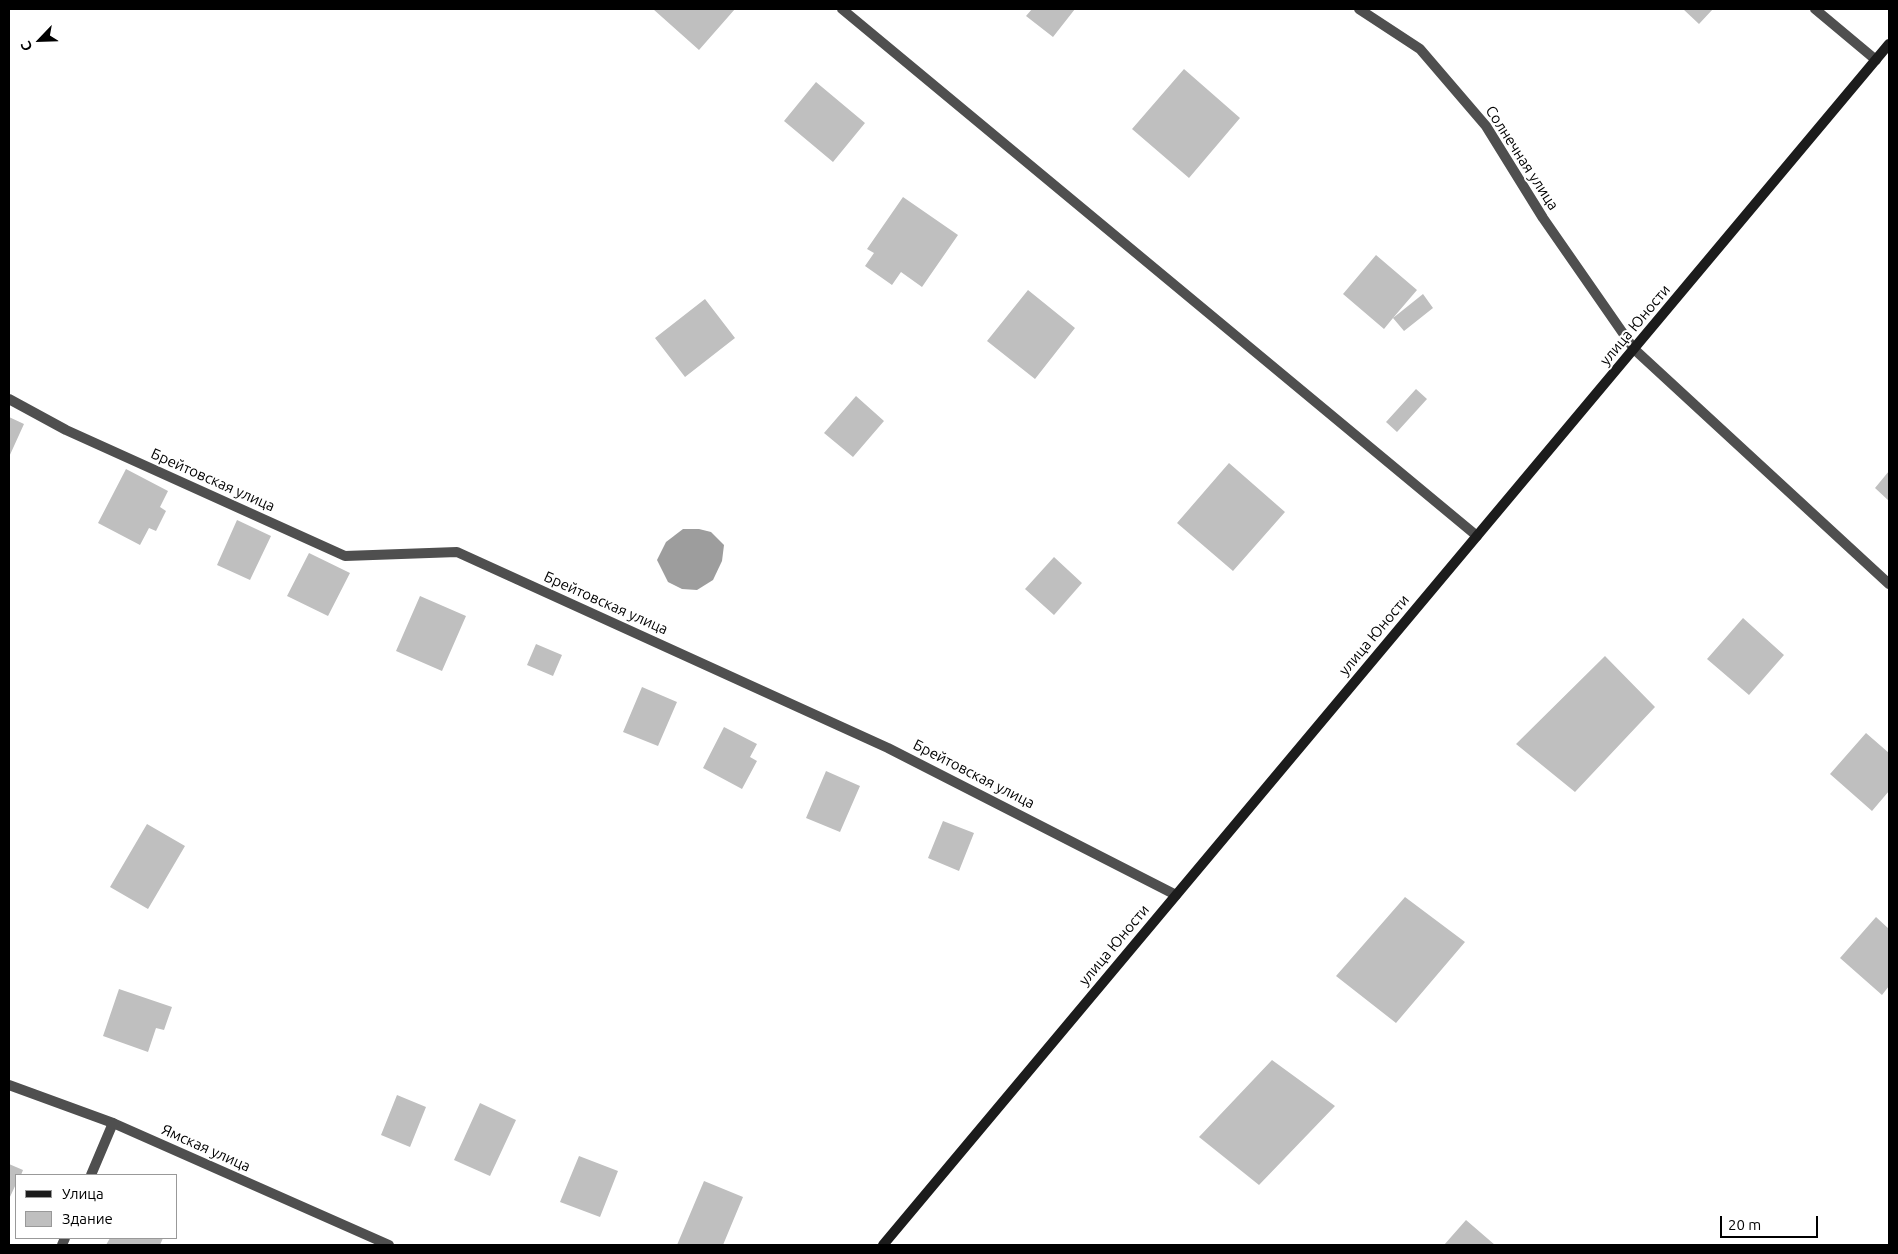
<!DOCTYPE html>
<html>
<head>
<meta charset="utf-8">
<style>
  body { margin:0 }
  #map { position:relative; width:1898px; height:1254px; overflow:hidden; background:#fff; font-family:Ubuntu,sans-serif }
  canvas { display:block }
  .frame { position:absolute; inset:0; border:10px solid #000; pointer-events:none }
  .legend { position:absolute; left:15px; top:1174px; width:162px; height:65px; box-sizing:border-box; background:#fff; border:1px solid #999; margin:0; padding:6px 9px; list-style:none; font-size:15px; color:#000 }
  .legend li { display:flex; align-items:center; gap:10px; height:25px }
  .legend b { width:25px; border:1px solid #999 }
  .north { position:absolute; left:15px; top:15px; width:50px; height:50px; -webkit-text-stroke:4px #fff; paint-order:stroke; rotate:246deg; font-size:14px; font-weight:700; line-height:20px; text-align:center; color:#000 }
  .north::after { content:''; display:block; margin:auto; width:18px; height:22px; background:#000; clip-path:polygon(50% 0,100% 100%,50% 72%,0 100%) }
  .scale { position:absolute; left:1720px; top:1216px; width:98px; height:22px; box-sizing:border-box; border:2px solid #000; border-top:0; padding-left:6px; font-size:15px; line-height:18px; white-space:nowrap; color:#000; -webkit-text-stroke:4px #fff; paint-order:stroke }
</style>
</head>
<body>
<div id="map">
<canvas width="1898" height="1254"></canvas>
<div class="frame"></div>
<ul class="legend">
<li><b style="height:6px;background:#1c1c1c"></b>Улица</li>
<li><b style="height:14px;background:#bfbfbf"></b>Здание</li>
</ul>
<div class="north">С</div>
<div class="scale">20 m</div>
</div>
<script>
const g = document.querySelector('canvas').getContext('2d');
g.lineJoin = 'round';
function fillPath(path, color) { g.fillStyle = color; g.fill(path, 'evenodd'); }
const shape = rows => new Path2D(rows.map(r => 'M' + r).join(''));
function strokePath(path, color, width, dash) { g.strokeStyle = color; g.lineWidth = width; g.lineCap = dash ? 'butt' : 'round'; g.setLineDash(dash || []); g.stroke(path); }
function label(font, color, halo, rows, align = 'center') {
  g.font = font + ' Ubuntu,sans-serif'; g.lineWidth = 4; g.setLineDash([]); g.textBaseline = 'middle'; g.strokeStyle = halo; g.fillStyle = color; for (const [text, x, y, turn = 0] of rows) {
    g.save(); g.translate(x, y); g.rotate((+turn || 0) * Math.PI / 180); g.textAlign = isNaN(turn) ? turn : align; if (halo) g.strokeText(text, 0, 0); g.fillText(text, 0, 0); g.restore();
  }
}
const water = shape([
  [683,529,699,529,711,532,724,545,722,561,713,580,697,590,682,589,668,582,657,560,666,542]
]);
const building = shape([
  [653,9,735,9,699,50],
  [1032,9,1075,9,1053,37,1026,16],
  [1683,9,1713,9,1699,24],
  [1184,69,1240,118,1189,178,1132,129],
  [816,82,865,123,833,162,784,121],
  [903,197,958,235,922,287,901,272,892,285,865,266,874,253,867,249],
  [1376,255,1417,290,1393,318,1423,294,1433,308,1404,331,1393,318,1384,329,1343,294],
  [1028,290,1075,328,1035,379,987,341],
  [705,299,735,338,685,377,655,338],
  [1416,389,1427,399,1397,432,1386,422],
  [856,396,884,421,853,457,824,433],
  [9,417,24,424,9,457],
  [1229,463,1285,512,1233,571,1177,523],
  [126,469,168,491,160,507,166,511,156,531,149,528,140,545,98,523],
  [1889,471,1889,501,1875,488],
  [237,520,271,536,250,580,217,565],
  [309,553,350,573,328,616,287,596],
  [1054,557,1082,583,1054,615,1025,589],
  [420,596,466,616,442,671,396,651],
  [1743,618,1784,655,1749,695,1707,659],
  [536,644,562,655,553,676,527,665],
  [1605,656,1655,707,1575,792,1516,744],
  [642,687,677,702,658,746,623,732],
  [724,727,757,744,750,757,757,761,742,789,703,768],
  [1866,733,1889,753,1889,791,1872,811,1830,774],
  [826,771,860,786,840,832,806,818],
  [943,821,974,833,959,871,928,858],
  [147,824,185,846,148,909,110,887],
  [1405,897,1465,942,1396,1023,1336,976],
  [1876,917,1889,929,1889,986,1882,995,1840,958],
  [119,989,172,1007,164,1030,156,1028,148,1052,103,1036],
  [1272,1060,1335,1106,1259,1185,1199,1137],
  [397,1095,426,1107,410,1147,381,1135],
  [480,1103,516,1120,490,1176,454,1160],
  [579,1156,618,1171,600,1217,560,1202],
  [9,1164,23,1170,21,1175,16,1175,16,1184,9,1199],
  [704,1181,743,1197,723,1245,677,1245],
  [1466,1220,1495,1245,1444,1245],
  [110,1238,163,1238,160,1245,106,1245]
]);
const lane = shape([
  [842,9,1477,536],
  [91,1175,113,1123],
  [62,1245,65,1238]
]);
const street = shape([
  [1359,9,1420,49,1486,126,1543,218,1634,349,1889,584],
  [1815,9,1876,60],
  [9,399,66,430,345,556,457,552,888,748,1176,895],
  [9,1085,113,1123,389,1245]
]);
const secondary = shape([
  [883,1245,1889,44]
]);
const streetNames = [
  ["Солнечная улица",1522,158,57],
  ["улица Юности",1635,325,-50],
  ["Брейтовская улица",213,480,24],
  ["Брейтовская улица",606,603,24],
  ["улица Юности",1374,635,-50],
  ["Брейтовская улица",974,774,27],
  ["улица Юности",1114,945,-50],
  ["Ямская улица",206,1148,24]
];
fillPath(water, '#9d9d9d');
fillPath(building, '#bfbfbf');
strokePath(lane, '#4f4f4f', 10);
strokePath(street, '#4f4f4f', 10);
strokePath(secondary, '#1c1c1c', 10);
label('15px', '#000', '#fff', streetNames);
</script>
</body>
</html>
